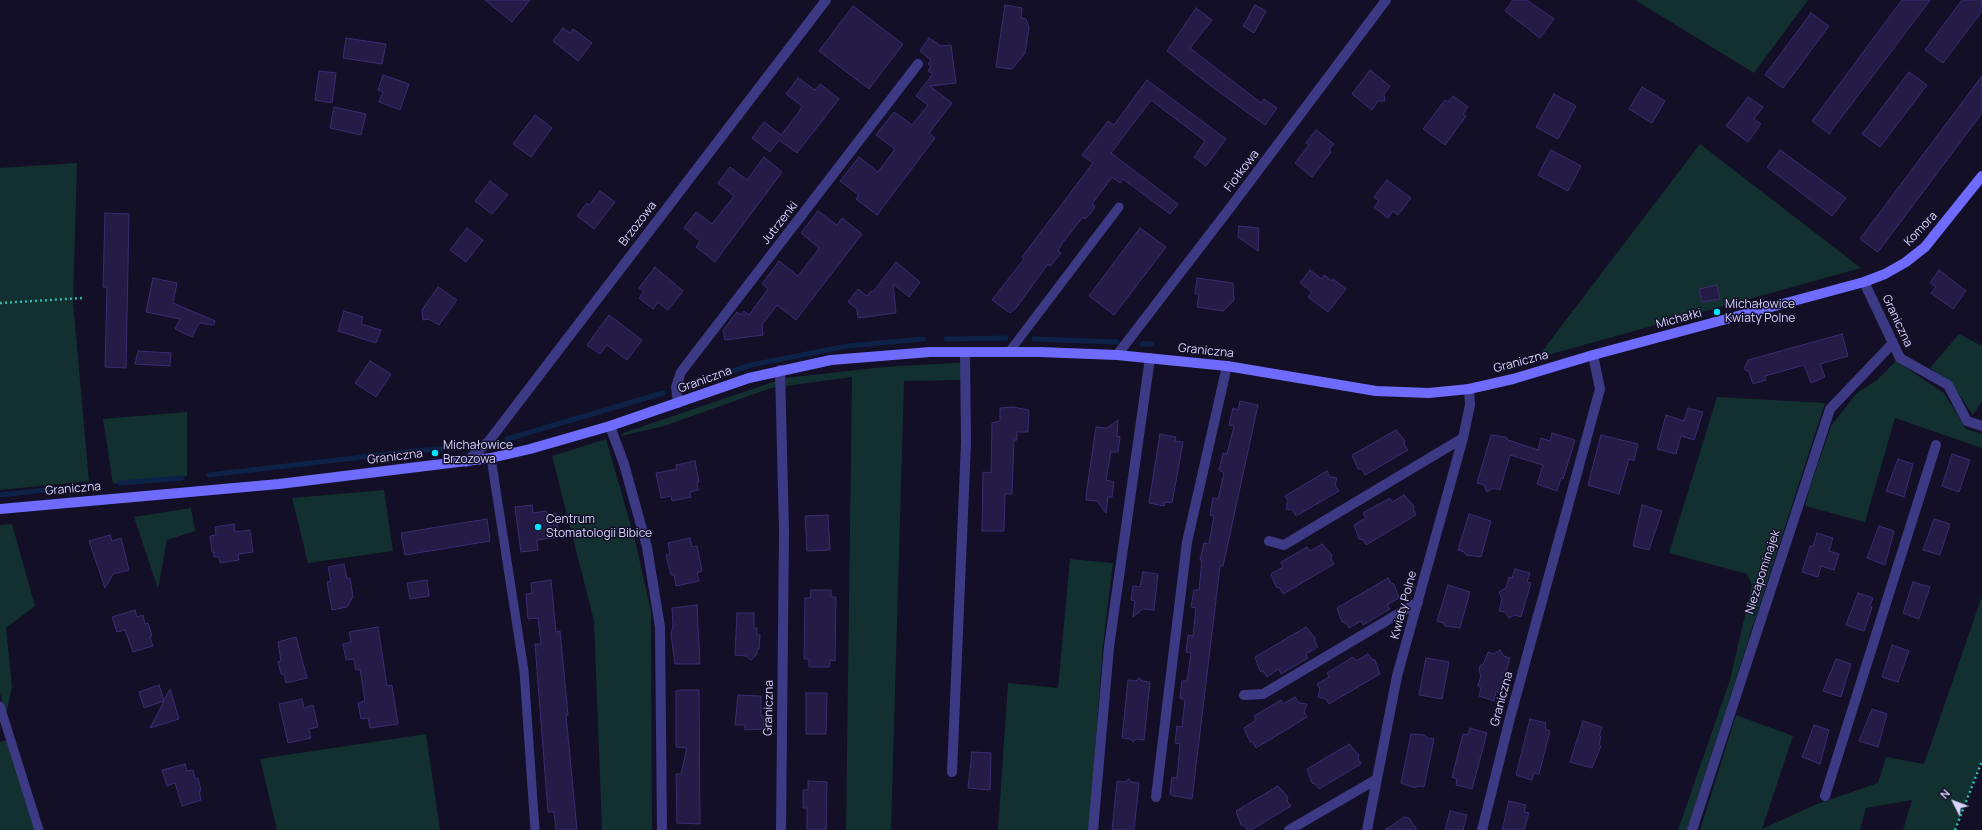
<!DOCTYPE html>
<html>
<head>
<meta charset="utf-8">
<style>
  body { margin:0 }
  #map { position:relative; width:1982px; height:830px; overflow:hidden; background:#130f26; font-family:Manrope,sans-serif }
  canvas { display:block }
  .north { position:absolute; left:1934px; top:782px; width:40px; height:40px; -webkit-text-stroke:3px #130f26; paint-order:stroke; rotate:312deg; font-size:11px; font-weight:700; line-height:16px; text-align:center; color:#d9d4ff }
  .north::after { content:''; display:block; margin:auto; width:14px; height:18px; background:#d9d4ff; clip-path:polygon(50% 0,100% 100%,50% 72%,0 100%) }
</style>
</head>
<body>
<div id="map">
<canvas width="1982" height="830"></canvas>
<div class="north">N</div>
</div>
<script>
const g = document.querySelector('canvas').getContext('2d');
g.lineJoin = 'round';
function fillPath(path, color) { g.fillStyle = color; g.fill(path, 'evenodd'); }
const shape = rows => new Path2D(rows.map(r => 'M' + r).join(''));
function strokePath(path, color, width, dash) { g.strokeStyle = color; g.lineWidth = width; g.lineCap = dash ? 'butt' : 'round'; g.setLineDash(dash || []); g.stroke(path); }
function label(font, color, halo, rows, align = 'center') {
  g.font = font + ' Manrope,sans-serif'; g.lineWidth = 3; g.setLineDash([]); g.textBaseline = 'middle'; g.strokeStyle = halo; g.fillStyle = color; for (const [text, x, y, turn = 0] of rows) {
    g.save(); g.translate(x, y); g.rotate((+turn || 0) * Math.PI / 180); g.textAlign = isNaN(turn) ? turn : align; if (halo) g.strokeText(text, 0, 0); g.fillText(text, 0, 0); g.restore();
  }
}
const green = shape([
  [1635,0,1808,0,1754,73],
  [1700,144,1861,268,1537,358],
  [77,163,73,302,89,481,0,490,0,168],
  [1959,334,1982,346,1982,402,1973,415,1951,383,1930,368],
  [1896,361,1944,393,1966,429,1982,434,1982,448,1895,418,1865,522,1805,506,1810,487,1831,426,1857,393,1877,380],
  [970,362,960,380,904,381,891,830,846,830,852,377,771,388,664,426,621,436,623,433,785,378,884,367],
  [1717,397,1825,403,1687,830,1678,830,1730,680,1752,585,1747,574,1669,553],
  [187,412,187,476,113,484,103,419],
  [606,439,635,540,651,612,652,830,602,830,594,621,552,456],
  [384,490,393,551,308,563,292,498],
  [191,508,195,531,167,540,158,589,134,517],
  [12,524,35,606,6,628,12,687,6,714,0,693,0,525],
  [1070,559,1113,563,1103,645,1089,830,998,830,1008,683,1058,688],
  [1982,596,1982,761,1955,830,1903,830,1912,800,1866,808,1860,830,1700,830,1736,715,1793,736,1762,829,1817,804,1878,783,1886,757,1924,764],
  [426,734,440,830,277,830,260,759],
  [13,738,44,830,0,830,0,742]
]);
const stream = shape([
  [946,339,1006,338],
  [1034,339,1117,342],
  [1142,344,1152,344],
  [689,385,751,365,802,355,847,346,923,339],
  [507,439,663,393],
  [209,475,414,451,465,447],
  [120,483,182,478],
  [0,495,93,485]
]);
const building = shape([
  [485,0,530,0,512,22,485,0],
  [1513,0,1527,0,1554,19,1540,38,1505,11,1513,0],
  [1902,0,1930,0,1829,134,1812,121,1902,0],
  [1962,0,1982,0,1982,11,1943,63,1925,50,1962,0],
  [1005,5,1022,8,1021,18,1026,19,1029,28,1025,53,1012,69,996,67,1005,5],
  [1255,5,1266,11,1254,33,1243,26,1255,5],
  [853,6,903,44,869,89,819,51,853,6],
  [1196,8,1212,20,1190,48,1261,103,1264,99,1277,108,1265,125,1215,89,1167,51,1196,8],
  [1811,13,1829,26,1783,88,1765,75,1811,13],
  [563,28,570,33,573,29,592,43,578,61,553,41,563,28],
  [346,38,386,44,382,64,343,58,346,38],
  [929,38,941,46,951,45,956,83,930,86,952,103,929,133,935,138,877,215,856,199,859,195,840,181,859,157,878,172,887,160,895,149,876,135,894,112,912,125,928,105,916,96,933,74,928,71,931,67,928,64,931,60,920,51,929,38],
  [1370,70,1390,86,1384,94,1385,101,1378,101,1372,110,1352,94,1370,70],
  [319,71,336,73,332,103,315,100,319,71],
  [1909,72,1927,85,1880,147,1862,134,1909,72],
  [383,75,409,84,400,110,379,102,383,92,378,90,383,75],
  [1982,76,1982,113,1878,252,1860,239,1982,76],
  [798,78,815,90,820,84,839,99,797,153,779,140,770,152,752,138,764,122,781,135,798,113,802,106,786,94,798,78],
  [1147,80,1226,139,1206,166,1194,157,1205,141,1151,100,1111,153,1178,204,1170,214,1123,179,1120,183,1112,177,1092,204,1095,206,1091,213,1085,219,1083,217,1063,242,1058,251,1061,253,1056,259,1050,266,1048,264,1016,308,1010,313,992,300,1024,259,1022,257,1093,163,1082,155,1108,121,1114,125,1147,80],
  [1642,87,1665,101,1652,123,1629,109,1642,87],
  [1554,94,1576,106,1558,139,1536,127,1554,94],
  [1453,96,1468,107,1463,114,1466,116,1445,145,1423,129,1445,100,1448,102,1453,96],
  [1748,97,1763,107,1754,119,1761,124,1748,142,1726,126,1748,97],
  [334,107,366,114,361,135,330,128,334,107],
  [535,115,552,128,531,157,513,144,535,115],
  [1316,130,1334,144,1329,150,1331,152,1312,177,1295,163,1309,145,1306,143,1316,130],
  [1551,150,1581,166,1568,191,1538,175,1551,150],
  [1780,150,1846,198,1832,216,1767,167,1780,150],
  [764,157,782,172,715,262,696,247,700,241,684,228,696,212,712,224,734,196,718,183,730,167,747,180,764,157],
  [1387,180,1411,198,1398,215,1393,211,1388,218,1374,207,1379,201,1374,197,1387,180],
  [490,181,508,195,492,214,475,201,490,181],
  [600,191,615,202,594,229,577,216,587,203,589,205,600,191],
  [818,211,837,225,842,218,862,234,796,320,777,305,762,325,763,335,725,340,723,330,737,312,741,315,744,311,749,315,768,289,762,284,779,261,798,276,815,254,819,248,801,233,818,211],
  [105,213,129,214,126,368,105,367,107,287,103,287,105,213],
  [1239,226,1259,228,1258,251,1238,237,1239,226],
  [467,228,483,240,466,262,450,250,467,228],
  [1140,228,1166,247,1114,315,1089,296,1140,228],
  [896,262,920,282,909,297,893,284,896,313,858,318,857,309,848,302,858,289,867,296,871,291,873,292,896,262],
  [655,267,683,291,668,310,658,302,653,309,639,298,644,291,639,288,655,267],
  [1310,270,1322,279,1324,275,1332,281,1333,279,1346,289,1328,312,1308,297,1312,292,1300,283,1310,270],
  [1939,270,1966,291,1953,309,1931,293,1936,287,1930,283,1939,270],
  [153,278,177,283,173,303,215,321,214,325,199,323,192,337,175,329,180,319,146,312,153,278],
  [1197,278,1233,283,1234,300,1223,311,1197,307,1199,294,1195,294,1197,278],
  [1717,285,1720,299,1702,302,1699,289,1717,285],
  [438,287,457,300,439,325,429,319,423,320,422,310,438,287],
  [344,311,363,317,361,324,381,330,376,343,338,331,344,311],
  [609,315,642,340,627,360,607,345,600,354,587,345,609,315],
  [1842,334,1848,356,1820,364,1825,377,1811,383,1804,365,1765,376,1766,380,1753,384,1749,372,1744,369,1748,360,1842,334],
  [138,351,171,353,170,366,135,364,138,351],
  [370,361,391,374,376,397,355,383,370,361],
  [1240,401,1258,405,1223,566,1220,566,1192,799,1174,796,1170,794,1172,777,1177,778,1180,744,1175,743,1177,726,1182,727,1185,700,1180,698,1182,681,1187,681,1191,653,1186,652,1188,635,1193,636,1196,608,1191,607,1194,590,1199,590,1202,560,1200,560,1204,543,1209,544,1214,516,1210,515,1213,498,1218,499,1224,473,1219,470,1223,453,1227,454,1234,426,1229,425,1233,408,1238,410,1240,401],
  [1013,407,1029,410,1028,432,1017,432,1017,440,1014,440,1012,494,1005,494,1004,531,982,531,983,472,991,473,992,423,1000,421,1000,408,1013,407],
  [1688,408,1703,412,1694,440,1681,436,1676,454,1657,449,1666,415,1684,421,1688,408],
  [1118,420,1117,436,1120,437,1118,452,1111,452,1106,480,1114,482,1112,497,1108,497,1106,513,1097,501,1086,500,1087,489,1096,427,1107,428,1118,420],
  [1396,430,1405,441,1404,444,1408,450,1365,475,1362,469,1358,469,1352,455,1396,430],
  [1552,433,1575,440,1563,479,1561,478,1557,491,1537,484,1543,465,1510,455,1500,490,1494,488,1487,492,1484,485,1477,483,1491,435,1506,437,1508,440,1538,450,1541,438,1550,441,1552,433],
  [1160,434,1176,437,1175,441,1183,442,1172,503,1165,502,1164,506,1149,503,1160,434],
  [1601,435,1638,444,1634,461,1629,459,1619,494,1588,485,1601,435],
  [1952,454,1970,460,1959,492,1942,486,1952,454],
  [1898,459,1913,464,1904,497,1886,491,1898,459],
  [695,461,699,482,697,482,698,490,690,492,691,497,672,501,671,496,661,498,656,473,677,469,676,465,695,461],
  [1327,471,1330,477,1337,478,1335,485,1339,491,1296,516,1293,510,1286,509,1288,501,1285,496,1327,471],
  [1404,495,1414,506,1413,509,1416,515,1366,545,1363,540,1359,539,1354,525,1366,518,1363,513,1390,498,1392,502,1404,495],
  [532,505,533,513,546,511,547,515,556,513,559,537,537,540,538,550,521,552,515,507,532,505],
  [1642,505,1662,511,1649,550,1633,546,1642,505],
  [1469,514,1491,521,1481,557,1466,555,1464,552,1458,550,1469,514],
  [828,515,830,550,807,551,805,516,828,515],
  [487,519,490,541,405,555,401,533,487,519],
  [1934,519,1950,524,1940,555,1923,550,1934,519],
  [234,524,235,532,250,530,253,552,238,554,239,560,220,563,219,557,214,557,214,552,212,552,210,536,216,535,215,527,234,524],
  [1879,526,1894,531,1885,565,1867,558,1879,526],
  [1817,533,1833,538,1829,551,1839,554,1834,570,1821,566,1818,577,1802,572,1810,546,1813,546,1817,533],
  [110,535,112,541,121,538,129,570,113,574,105,588,89,541,110,535],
  [690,538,692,547,697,546,702,571,697,573,699,581,676,586,674,575,671,575,666,555,670,554,668,543,690,538],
  [1322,544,1332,555,1331,559,1334,564,1283,594,1280,588,1276,587,1271,574,1283,567,1281,562,1307,547,1310,551,1322,544],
  [344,564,347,579,350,578,353,597,347,607,332,610,327,582,331,581,328,567,344,564],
  [1515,569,1530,573,1527,582,1531,583,1521,617,1515,615,1509,618,1505,612,1499,611,1502,599,1499,592,1506,588,1509,577,1512,578,1515,569],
  [1143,572,1158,574,1154,610,1143,609,1133,617,1135,601,1131,600,1133,586,1140,587,1143,572],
  [1388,578,1391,583,1394,584,1399,598,1387,605,1390,609,1363,625,1361,621,1349,628,1346,623,1342,622,1337,608,1388,578],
  [427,580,429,596,410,599,407,583,427,580],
  [551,580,556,632,560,631,568,715,566,715,577,830,556,830,554,812,548,812,535,644,541,644,538,618,528,619,526,594,532,593,531,583,551,580],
  [1913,582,1930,587,1919,619,1903,613,1913,582],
  [1448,585,1470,592,1460,628,1445,626,1443,623,1437,621,1448,585],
  [811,590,831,590,831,597,836,597,835,661,830,660,829,667,809,667,809,659,804,659,805,598,810,598,811,590],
  [1858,593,1873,598,1870,606,1872,607,1864,631,1846,625,1858,593],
  [697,605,700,664,675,664,671,634,673,626,672,608,697,605],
  [135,610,137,617,143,615,145,624,148,623,152,636,150,637,153,646,133,652,125,630,117,632,112,617,135,610],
  [737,613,754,613,754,628,757,628,757,635,760,635,759,649,757,649,757,654,751,660,746,656,735,655,737,613],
  [378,627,387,686,392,685,398,724,370,728,368,718,361,719,358,703,365,701,360,669,356,670,354,659,346,660,343,644,351,642,349,632,378,627],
  [1306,627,1315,638,1315,641,1318,647,1306,654,1308,658,1281,674,1279,669,1267,677,1264,672,1260,671,1255,657,1306,627],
  [296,637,307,678,286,683,284,674,281,674,278,662,281,661,278,642,296,637],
  [1892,645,1909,651,1898,682,1882,677,1892,645],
  [1500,650,1504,656,1510,658,1500,693,1496,691,1494,701,1479,696,1481,688,1478,686,1481,675,1479,671,1480,666,1484,663,1488,652,1494,654,1500,650],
  [1368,654,1372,659,1375,660,1380,674,1329,704,1326,699,1318,697,1320,689,1317,684,1329,677,1327,673,1353,657,1356,661,1368,654],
  [1426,658,1449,662,1442,699,1419,695,1426,658],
  [1836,659,1851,664,1841,697,1823,691,1836,659],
  [1139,678,1142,681,1150,682,1144,740,1136,739,1133,742,1130,739,1122,738,1128,680,1136,681,1139,678],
  [159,685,164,700,170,689,179,719,150,728,164,701,144,708,139,692,159,685],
  [681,690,699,690,700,824,677,823,676,774,681,774,687,748,676,747,676,691,681,690],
  [806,693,827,693,826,734,806,734,806,693],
  [738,695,761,696,761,716,764,716,764,729,745,730,745,725,735,725,738,695],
  [1295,697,1299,703,1307,704,1304,712,1307,717,1256,748,1253,742,1250,742,1244,728,1256,720,1254,716,1281,700,1283,704,1295,697],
  [302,699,304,708,313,705,318,727,309,729,311,738,288,743,279,704,302,699],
  [1872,709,1887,714,1878,747,1859,741,1872,709],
  [1530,719,1546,723,1545,729,1550,731,1539,774,1534,773,1532,780,1516,775,1530,719],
  [1583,721,1602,727,1599,736,1601,736,1599,745,1601,746,1592,768,1570,762,1583,721],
  [1814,725,1829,730,1820,764,1802,757,1814,725],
  [1470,728,1487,733,1472,789,1456,785,1457,779,1452,777,1463,734,1468,735,1470,728],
  [1411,734,1425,735,1427,738,1434,739,1424,787,1418,786,1415,788,1401,783,1411,734],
  [1349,744,1359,755,1358,758,1361,764,1319,789,1315,784,1312,783,1307,769,1349,744],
  [972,752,991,753,990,790,968,788,972,752],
  [185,764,187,771,193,770,195,779,198,778,201,791,199,791,201,800,182,806,175,783,167,786,162,770,185,764],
  [1129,779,1131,782,1139,783,1134,830,1112,830,1117,781,1125,782,1129,779],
  [808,781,827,782,826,830,807,830,807,808,803,808,803,790,808,790,808,781],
  [1278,786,1288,797,1287,801,1291,806,1251,830,1247,830,1245,826,1241,825,1236,811,1278,786],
  [1509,801,1526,805,1524,812,1529,813,1524,830,1502,830,1509,801],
  [1450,811,1467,815,1463,830,1445,830,1450,811],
  [1404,817,1409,818,1417,830,1385,830,1404,817]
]);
const path = shape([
  [0,303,83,298],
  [1955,830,1982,761]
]);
const lane = shape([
  [1009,352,1119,207],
  [491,458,524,671,535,830],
  [0,706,39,830]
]);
const street = shape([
  [1864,282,1900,358,1948,385,1967,421,1982,426],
  [1117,355,1230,208,1386,0],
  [780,370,784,531,781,830],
  [678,403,676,387,681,372,918,64],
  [610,426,624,464,647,547,660,627,662,830],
  [466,462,489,441,826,0],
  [1269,541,1284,545,1463,438],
  [1244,695,1263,694,1418,602],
  [952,772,966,443,965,352],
  [1825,796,1936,445],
  [1156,797,1187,542,1227,366],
  [1093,830,1109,647,1150,358],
  [1289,830,1377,779],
  [1367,830,1397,676,1463,438,1470,405,1469,389],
  [1482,830,1510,718,1600,389,1593,355],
  [1692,830,1830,409,1893,343]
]);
const secondary = shape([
  [0,509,279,484,491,458,530,449,610,426,749,378,831,360,930,352,1040,352,1117,355,1227,366,1376,391,1429,393,1469,389,1513,379,1593,355,1864,282,1885,274,1906,262,1925,247,1982,176]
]);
const markers = [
  [1717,312,4,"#00e5ff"],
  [435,453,4,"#00e5ff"],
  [538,527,4,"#00e5ff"]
];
const streetNames = [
  ["Fiołkowa",1242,171,-53],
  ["Jutrzenki",780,223,-52],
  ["Brzozowa",638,224,-52],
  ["Komora",1921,229,-47],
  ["Michałki",1679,319,-15],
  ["Graniczna",1897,321,65],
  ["Graniczna",1206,351,6],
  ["Graniczna",1521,362,-15],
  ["Graniczna",705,380,-20],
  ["Graniczna",395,457,-7],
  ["Graniczna",73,489,-5],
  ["Niezapominajek",1763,572,-72],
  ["Kwiaty Polne",1404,605,-75],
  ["Graniczna",1502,699,-75],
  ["Graniczna",769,708,-89]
];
const poiNames = [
  ["Michałowice",1725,305],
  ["Kwiaty Polne",1725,319],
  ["Michałowice",443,446],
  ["Brzozowa",443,460],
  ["Centrum",546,520],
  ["Stomatologii Bibice",546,534]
];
fillPath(green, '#12302f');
strokePath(stream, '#0c2248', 5);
fillPath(building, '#241b47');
strokePath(building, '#3b2d73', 1);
strokePath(path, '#2fb8b0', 2.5, [2, 3]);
strokePath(lane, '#3d3a85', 9);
strokePath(street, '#3d3a85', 10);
strokePath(secondary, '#6f6bff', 10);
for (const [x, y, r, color] of markers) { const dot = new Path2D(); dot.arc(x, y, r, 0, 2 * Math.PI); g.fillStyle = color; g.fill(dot); strokePath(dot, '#130f26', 1.5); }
label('12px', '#d9d4ff', '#130f26', streetNames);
label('12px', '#d9d4ff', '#130f26', poiNames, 'left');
</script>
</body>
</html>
